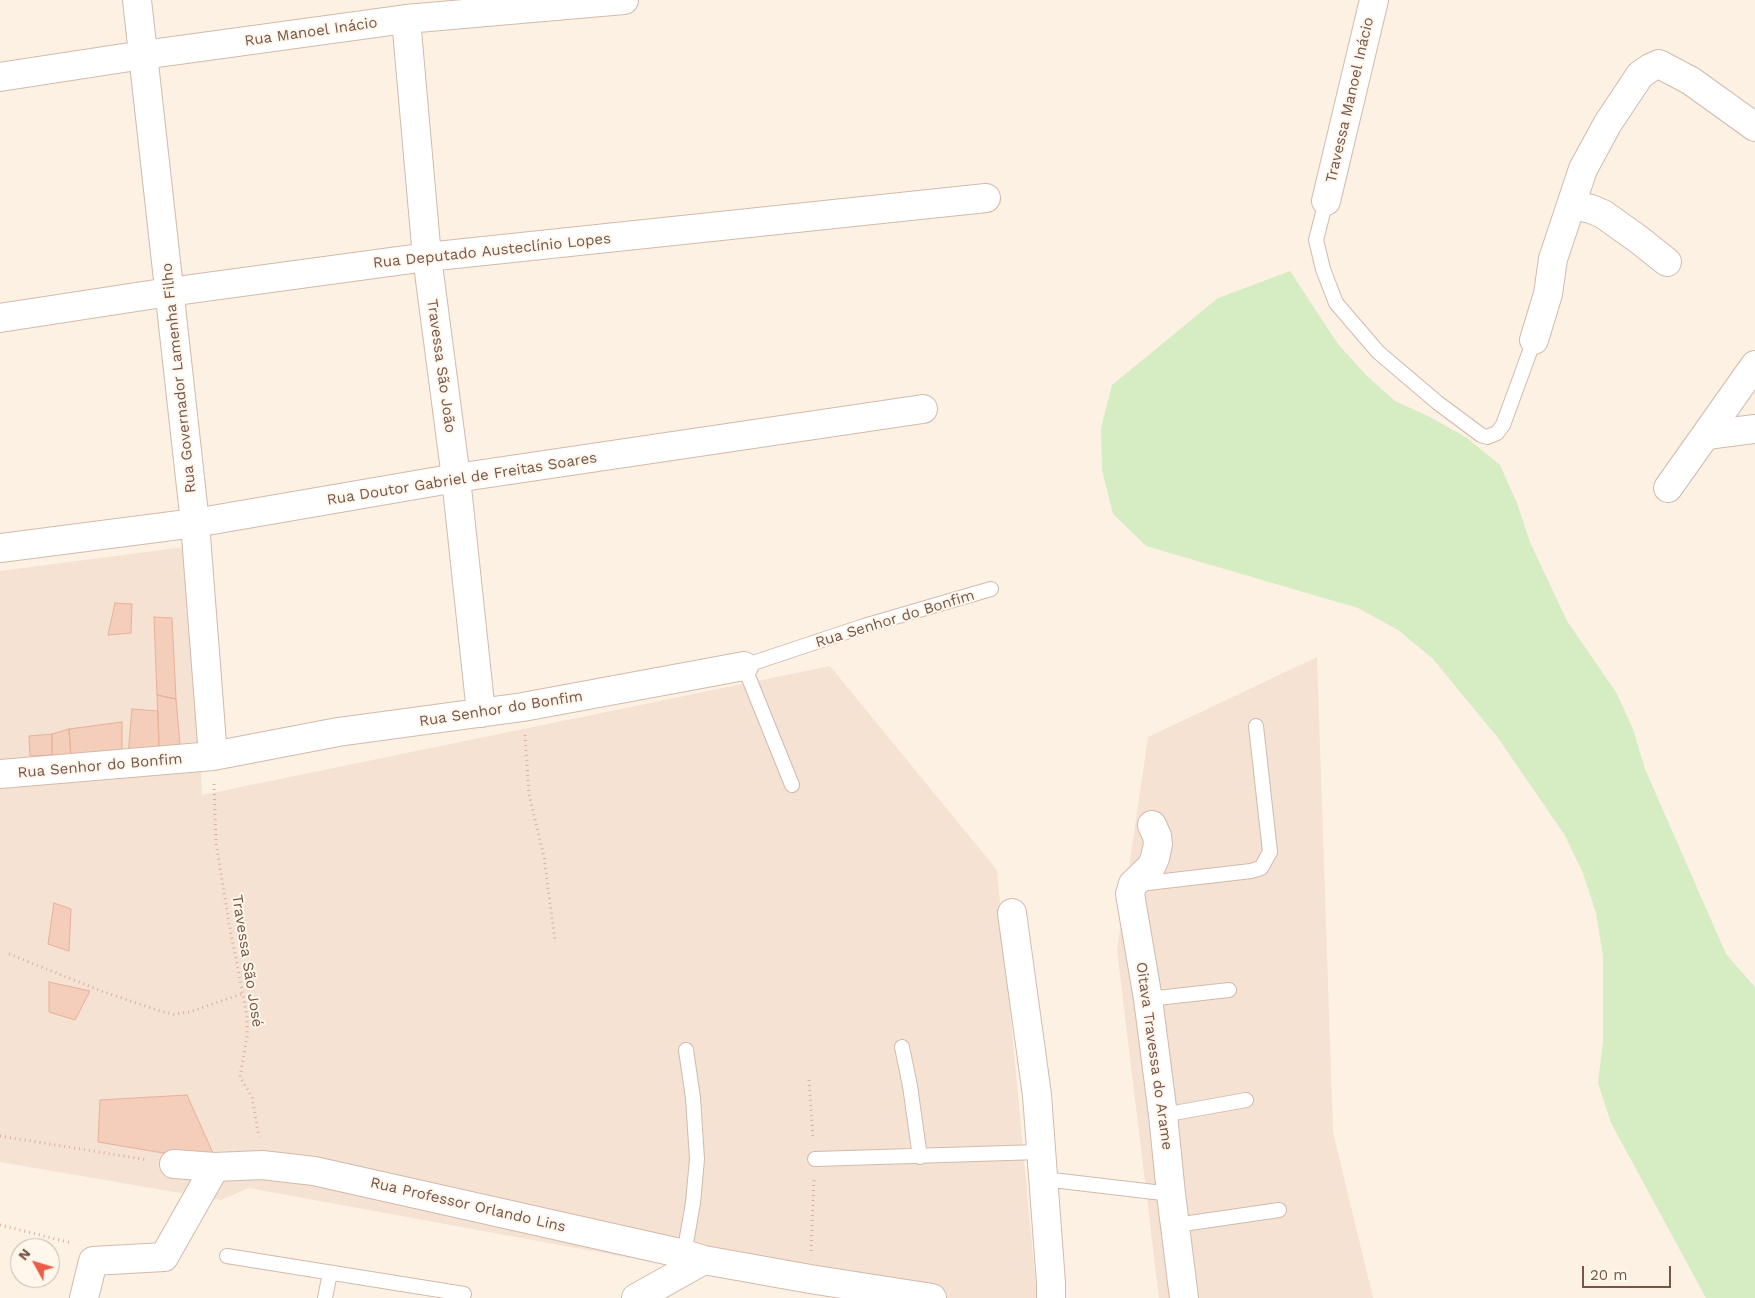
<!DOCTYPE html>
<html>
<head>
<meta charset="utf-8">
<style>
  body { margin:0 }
  #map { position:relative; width:1755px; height:1298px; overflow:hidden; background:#fdf1e4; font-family:"Work Sans",sans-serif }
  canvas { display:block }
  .north { position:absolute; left:10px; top:1238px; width:50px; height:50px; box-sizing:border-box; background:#fff6ec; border:1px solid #c9b6aa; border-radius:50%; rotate:309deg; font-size:14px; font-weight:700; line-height:20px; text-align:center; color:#775548 }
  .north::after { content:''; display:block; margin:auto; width:18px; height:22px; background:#ec5b45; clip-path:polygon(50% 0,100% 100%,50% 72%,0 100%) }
  .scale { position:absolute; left:1582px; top:1266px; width:89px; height:22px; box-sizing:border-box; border:2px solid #775548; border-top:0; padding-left:6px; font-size:15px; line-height:18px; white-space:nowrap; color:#775548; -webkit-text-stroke:4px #fff6ec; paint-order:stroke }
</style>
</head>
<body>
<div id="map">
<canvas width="1755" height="1298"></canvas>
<div class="north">N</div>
<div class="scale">20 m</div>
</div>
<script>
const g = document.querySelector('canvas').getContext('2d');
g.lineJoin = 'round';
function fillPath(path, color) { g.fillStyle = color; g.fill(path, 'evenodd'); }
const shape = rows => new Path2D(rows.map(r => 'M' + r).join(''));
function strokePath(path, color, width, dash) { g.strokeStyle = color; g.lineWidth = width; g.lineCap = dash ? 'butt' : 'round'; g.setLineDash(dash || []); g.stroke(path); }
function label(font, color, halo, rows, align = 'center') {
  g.font = font + ' "Work Sans",sans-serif'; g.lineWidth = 4; g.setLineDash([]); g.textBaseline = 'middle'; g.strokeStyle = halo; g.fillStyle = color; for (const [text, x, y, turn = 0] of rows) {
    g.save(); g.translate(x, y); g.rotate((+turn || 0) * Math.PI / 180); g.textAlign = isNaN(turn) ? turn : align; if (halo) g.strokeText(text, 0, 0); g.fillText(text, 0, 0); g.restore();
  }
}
const residential = shape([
  [192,546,202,795,830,666,997,870,1037,1298,848,1298,249,1188,221,1200,0,1162,0,571],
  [1317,657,1333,1132,1373,1298,1159,1298,1117,950,1148,737]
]);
const green = shape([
  [1290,271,1338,344,1366,375,1395,401,1432,418,1467,438,1500,465,1517,503,1530,542,1567,621,1616,692,1633,729,1645,769,1726,954,1755,987,1755,1298,1706,1298,1611,1123,1598,1083,1603,1041,1603,956,1596,913,1583,873,1564,834,1498,738,1433,659,1398,630,1358,608,1146,546,1113,514,1102,470,1101,428,1112,385,1218,298]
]);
const building = shape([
  [115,603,132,604,131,633,108,635,115,603],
  [154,617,172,618,176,699,157,695,154,617],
  [157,695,176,699,180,745,173,749,159,747,157,695],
  [132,709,158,711,159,747,128,755,132,709],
  [122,722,122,756,71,757,69,729,122,722],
  [69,729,71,757,52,755,52,734,69,729],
  [52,734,52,755,30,756,29,736,52,734],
  [54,903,71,909,69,951,48,944,54,903],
  [49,982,90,991,75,1020,49,1012,49,982],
  [187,1095,217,1162,98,1142,100,1100,187,1095]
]);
const path = shape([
  [525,735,529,794,544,857,555,941],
  [214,784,216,843,229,923,247,1016,247,1037,240,1077,252,1097,259,1137],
  [9,954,104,992,163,1012,174,1014,190,1012,241,994],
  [809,1080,813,1139],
  [0,1136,148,1160],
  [0,1225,72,1243],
  [811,1251,814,1180]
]);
const lane = shape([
  [1326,201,1316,240,1323,269,1336,303,1378,352,1438,403,1481,435,1487,437,1497,433,1503,425,1534,340],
  [792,785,744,666,864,626,991,589],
  [1139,884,1251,871,1261,868,1270,852,1256,726],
  [1148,999,1229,990],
  [902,1047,910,1086,920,1157],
  [1163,1115,1246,1100],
  [815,1159,1040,1152],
  [1044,1179,1171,1194],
  [1176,1225,1279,1210],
  [684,1254,693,1203,697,1159,693,1098,686,1050],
  [227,1256,464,1294],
  [325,1298,330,1273]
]);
const street = shape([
  [137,0,195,523,213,756],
  [406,19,427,257,456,478,481,713],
  [0,77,143,55,406,19,624,0],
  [1326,201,1374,0],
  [1571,205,1591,209,1603,214,1638,239,1667,262],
  [0,318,169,292,427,257,986,198],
  [1534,340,1548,294,1553,259,1583,169,1608,123,1640,75,1650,68,1659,64,1691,81,1755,127],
  [1707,435,1755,429],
  [1668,488,1755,365],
  [0,548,195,523,456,478,923,409],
  [0,774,213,756,338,732,523,707,744,666],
  [1152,825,1157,836,1158,844,1155,858,1151,867,1133,884,1130,894,1148,999,1163,1115,1171,1194,1184,1298],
  [1012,913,1037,1095,1051,1283,1051,1298],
  [174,1164,215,1167,262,1165,314,1171,684,1254,704,1260,810,1279,932,1298],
  [84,1298,93,1261,164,1257,215,1167],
  [636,1298,704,1260]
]);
const streetNames = [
  ["Rua Manoel Inácio",311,32,-8],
  ["Travessa Manoel Inácio",1350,100,-77],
  ["Rua Deputado Austeclínio Lopes",492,251,-6],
  ["Travessa São João",441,366,82],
  ["Rua Governador Lamenha Filho",179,378,-96],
  ["Rua Doutor Gabriel de Freitas Soares",462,479,-9],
  ["Rua Senhor do Bonfim",895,619,-17],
  ["Rua Senhor do Bonfim",501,709,-9],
  ["Rua Senhor do Bonfim",100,766,-5],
  ["Travessa São José",247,961,81],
  ["Oitava Travessa do Arame",1154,1056,82],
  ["Rua Professor Orlando Lins",468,1205,13]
];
fillPath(residential, '#f5e2d2');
fillPath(green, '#d6ecc2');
fillPath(building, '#f4cdbb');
strokePath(building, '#e7b19a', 1);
strokePath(lane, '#d1baac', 16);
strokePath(street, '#d1baac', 30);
strokePath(path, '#d9b09e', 3, [1, 4]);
strokePath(lane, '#fff', 14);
strokePath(street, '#fff', 28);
label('15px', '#775548', '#fff6ec', streetNames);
</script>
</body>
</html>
